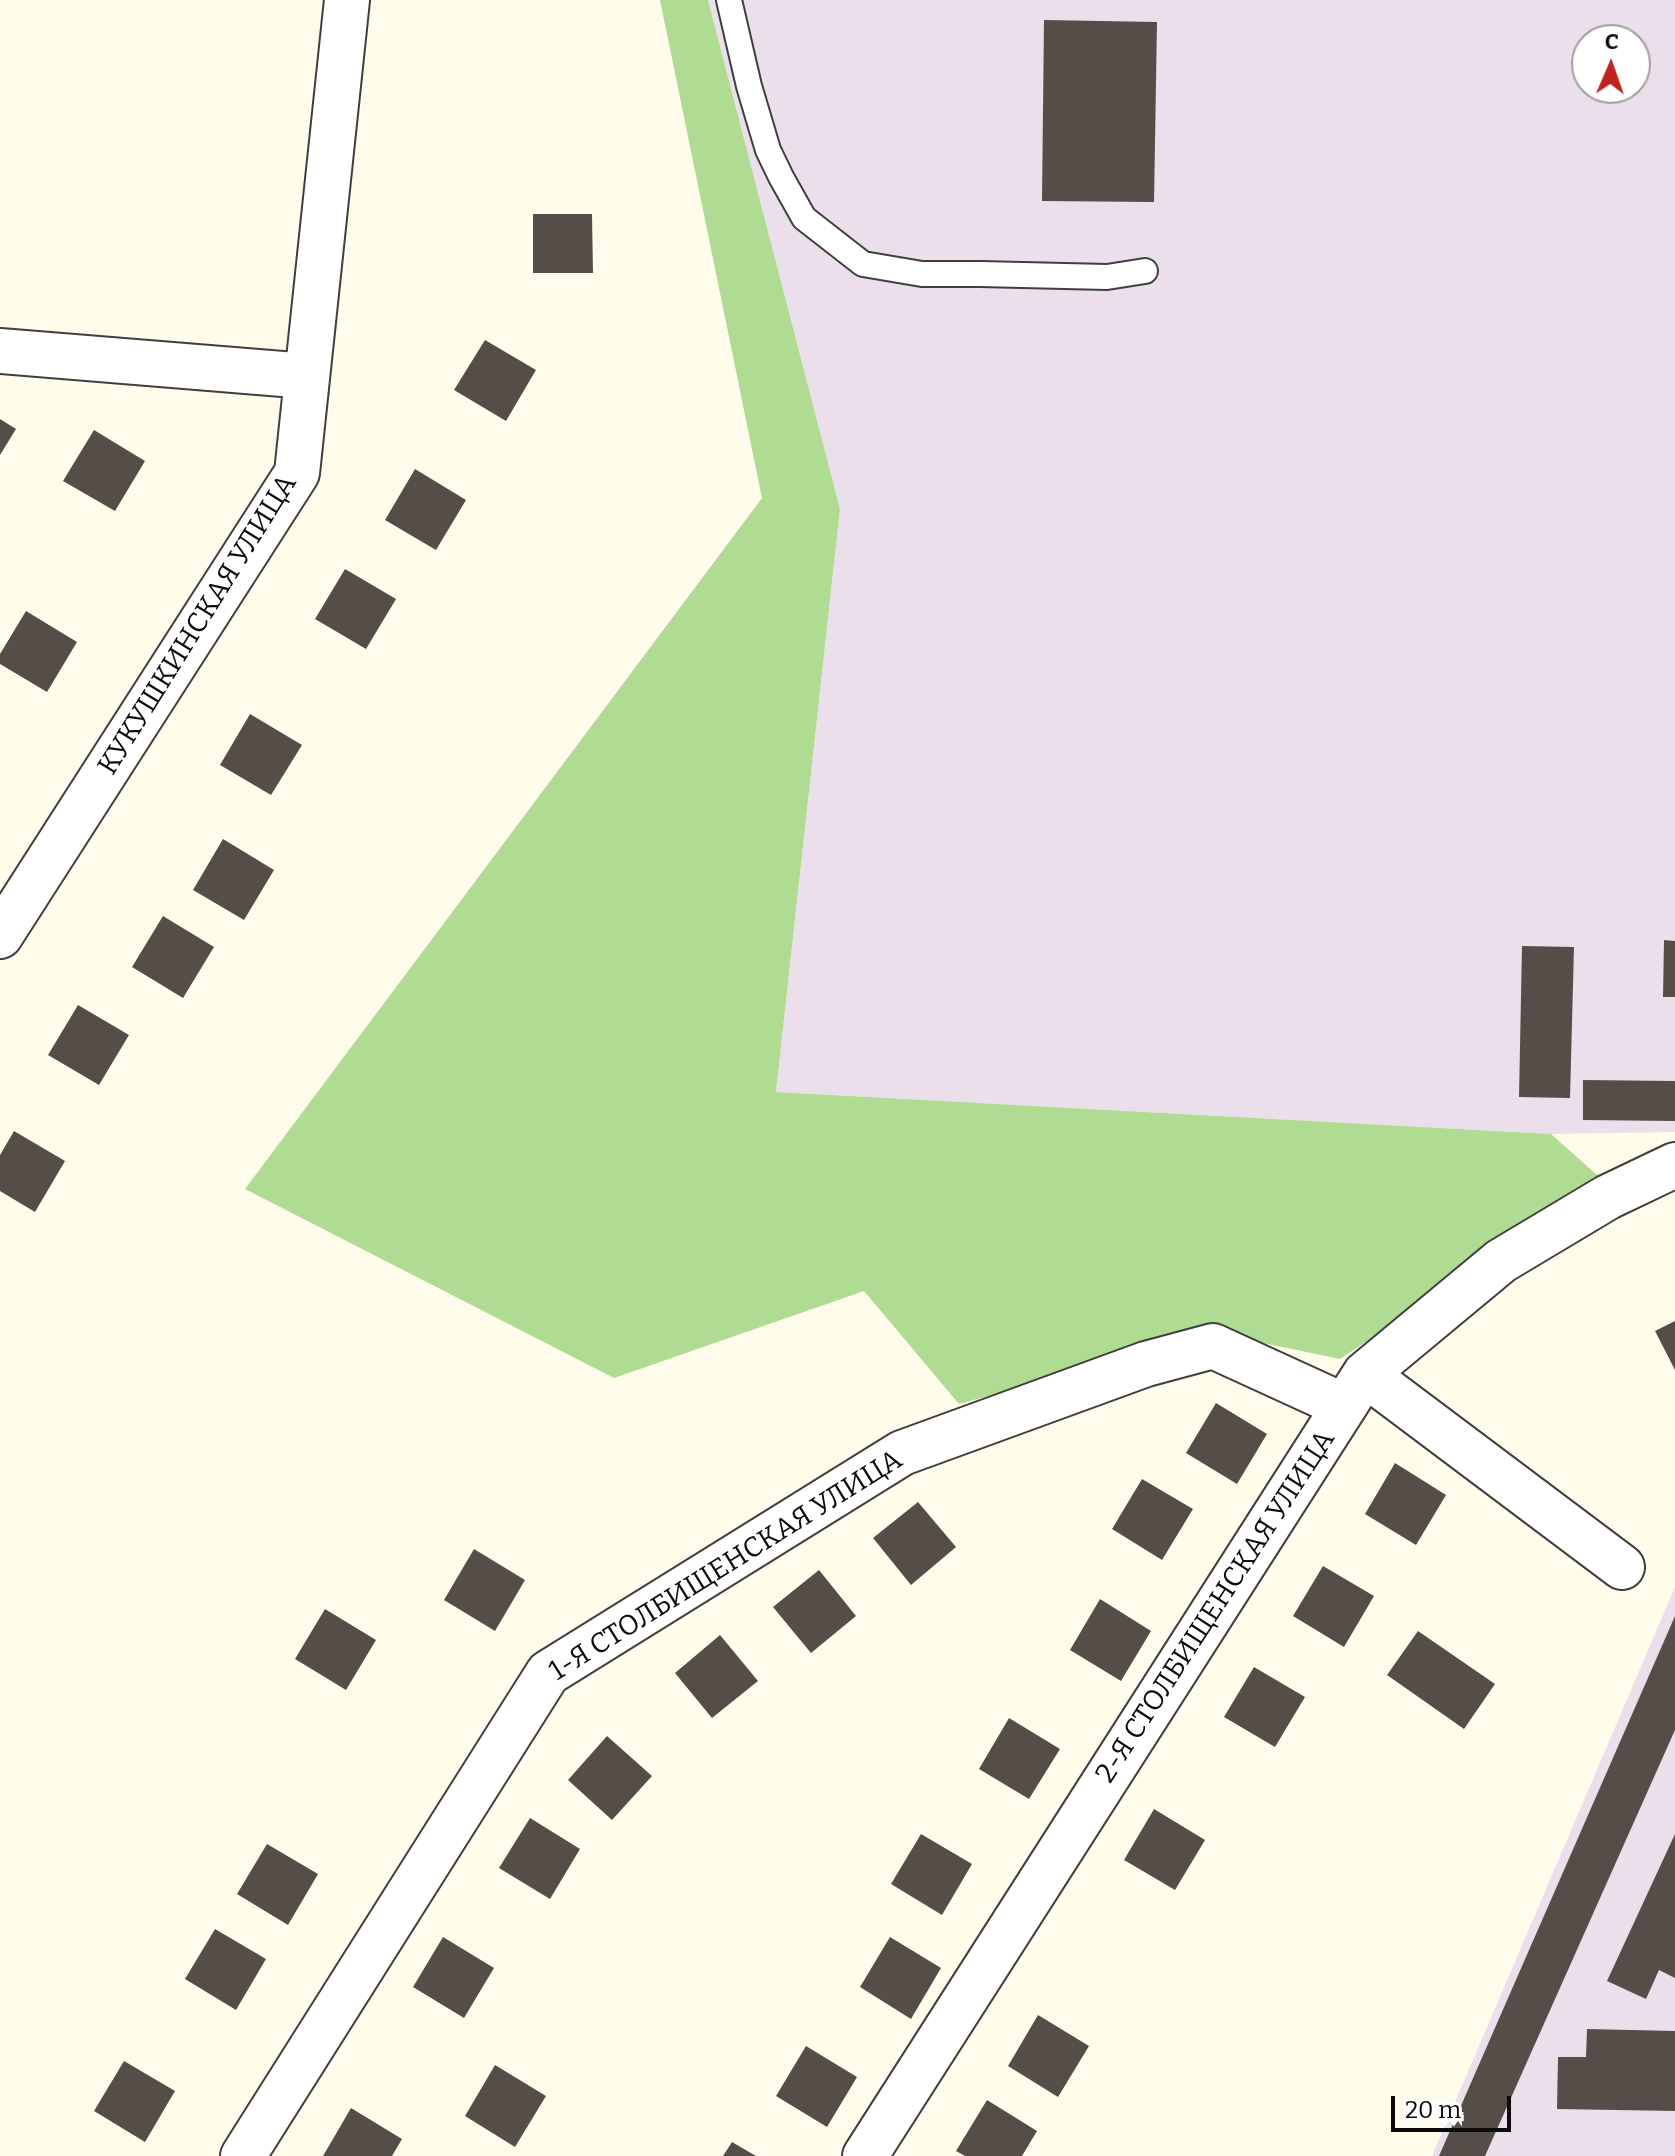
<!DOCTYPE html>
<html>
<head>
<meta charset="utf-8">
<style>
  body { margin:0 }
  #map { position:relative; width:1675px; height:2156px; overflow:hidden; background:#fffceb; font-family:Bitter,serif }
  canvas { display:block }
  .north { position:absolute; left:1571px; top:24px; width:80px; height:80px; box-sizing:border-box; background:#fff; border:2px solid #9e9e9e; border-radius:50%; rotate:2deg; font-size:22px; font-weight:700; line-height:32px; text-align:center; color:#0c0c0c }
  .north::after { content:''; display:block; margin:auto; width:28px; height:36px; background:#bf2221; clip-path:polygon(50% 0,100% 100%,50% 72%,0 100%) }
  .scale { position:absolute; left:1391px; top:2096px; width:120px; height:36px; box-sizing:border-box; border:4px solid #0c0c0c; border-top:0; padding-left:10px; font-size:24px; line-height:28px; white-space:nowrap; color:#0c0c0c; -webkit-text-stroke:6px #fff; paint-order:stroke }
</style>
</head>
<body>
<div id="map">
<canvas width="1675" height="2156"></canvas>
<div class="north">С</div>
<div class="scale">20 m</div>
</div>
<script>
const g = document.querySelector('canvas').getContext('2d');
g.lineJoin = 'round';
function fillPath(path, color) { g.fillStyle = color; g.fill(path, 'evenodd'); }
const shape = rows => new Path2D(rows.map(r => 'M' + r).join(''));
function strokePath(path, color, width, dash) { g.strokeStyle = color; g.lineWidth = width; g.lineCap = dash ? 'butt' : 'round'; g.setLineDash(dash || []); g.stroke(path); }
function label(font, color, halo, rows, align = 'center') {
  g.font = font + ' Bitter,serif'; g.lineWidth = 8; g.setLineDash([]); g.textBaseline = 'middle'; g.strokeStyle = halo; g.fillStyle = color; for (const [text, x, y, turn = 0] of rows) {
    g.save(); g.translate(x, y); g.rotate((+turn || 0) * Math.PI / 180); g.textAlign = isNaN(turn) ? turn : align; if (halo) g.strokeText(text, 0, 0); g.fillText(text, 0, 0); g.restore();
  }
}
const industrial = shape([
  [708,0,1675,0,1675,1132,1551,1134,776,1092,840,509],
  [1587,40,1635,40,1635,88,1587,88],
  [1675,1587,1675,2156,1432,2156]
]);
const forest = shape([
  [660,0,708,0,840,509,776,1092,1551,1134,1606,1183,1340,1359,1210,1332,1148,1352,959,1404,864,1291,614,1378,245,1189,762,498]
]);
const building = shape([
  [1044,20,1157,22,1154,202,1042,201],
  [533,214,592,214,593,273,533,273],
  [485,340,536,370,506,421,454,390],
  [0,419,16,429,0,455],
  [94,430,145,461,115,511,63,481],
  [415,469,466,500,436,550,385,520],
  [345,569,396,599,366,649,315,619],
  [26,611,77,642,47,692,0,664,0,654],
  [250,714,302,745,271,795,220,765],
  [223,839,274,870,244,920,193,890],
  [163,916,214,947,183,998,132,967],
  [1664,940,1675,941,1675,997,1663,997],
  [1522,946,1574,947,1570,1098,1519,1097],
  [78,1005,129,1035,99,1085,48,1055],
  [1583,1080,1675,1081,1675,1121,1583,1120],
  [14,1131,65,1161,35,1212,0,1191,0,1155],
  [1675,1321,1675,1370,1655,1331],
  [1216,1403,1267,1434,1237,1484,1186,1453],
  [1395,1463,1446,1495,1416,1545,1365,1514],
  [1142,1479,1193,1509,1162,1560,1112,1529],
  [918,1502,956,1547,911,1585,873,1538],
  [474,1549,525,1580,495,1631,444,1600],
  [1323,1566,1374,1596,1344,1647,1293,1616],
  [819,1570,856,1616,811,1653,773,1607],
  [1100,1599,1151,1631,1121,1681,1070,1650],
  [325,1609,376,1640,346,1690,295,1659],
  [1675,1616,1675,1730,1485,2156,1439,2156],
  [1418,1631,1495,1684,1464,1729,1387,1675],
  [720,1635,758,1681,712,1718,675,1673],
  [1254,1667,1305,1697,1275,1747,1224,1717],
  [1009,1718,1060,1749,1029,1799,979,1769],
  [607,1736,652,1776,612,1820,568,1780],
  [1154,1809,1205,1840,1175,1890,1124,1860],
  [530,1818,580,1849,550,1899,499,1868],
  [921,1834,972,1864,942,1915,891,1884],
  [1675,1834,1675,1978,1659,1970,1646,1999,1607,1981],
  [267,1844,318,1874,288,1925,237,1894],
  [215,1929,266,1959,236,2010,185,1979],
  [443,1937,494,1968,464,2018,413,1987],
  [890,1937,941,1968,911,2019,860,1987],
  [1038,2015,1089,2046,1058,2097,1008,2066],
  [1587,2029,1675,2031,1675,2111,1557,2109,1558,2057,1586,2057],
  [806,2046,857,2077,827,2127,776,2096],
  [124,2061,175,2091,145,2142,94,2111],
  [495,2065,546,2096,515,2147,465,2116],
  [987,2100,1037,2131,1022,2156,965,2156,956,2151],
  [351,2108,402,2139,392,2156,323,2156],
  [732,2142,756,2156,723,2156]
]);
const service = shape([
  [729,0,749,86,768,150,781,177,804,218,863,264,922,274,980,274,1107,277,1145,271]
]);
const minor = shape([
  [0,351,307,376],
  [0,936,297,473,347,0],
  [1365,1374,1622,1567],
  [243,2156,548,1673,902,1453,1146,1364,1213,1346,1344,1406],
  [865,2156,1365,1374,1501,1261,1608,1197,1675,1165]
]);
const streetNames = [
  ["КУКУШКИНСКАЯ УЛИЦА",198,625,-58],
  ["1-Я СТОЛБИЩЕНСКАЯ УЛИЦА",726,1566,-32],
  ["2-Я СТОЛБИЩЕНСКАЯ УЛИЦА",1216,1607,-57]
];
fillPath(industrial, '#ebdfeb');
fillPath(forest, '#afdb93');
fillPath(building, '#554e48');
strokePath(service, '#3f3f3f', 28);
strokePath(minor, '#3f3f3f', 48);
strokePath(service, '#fff', 24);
strokePath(minor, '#fff', 44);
label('28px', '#0c0c0c', '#fff', streetNames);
</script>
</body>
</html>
